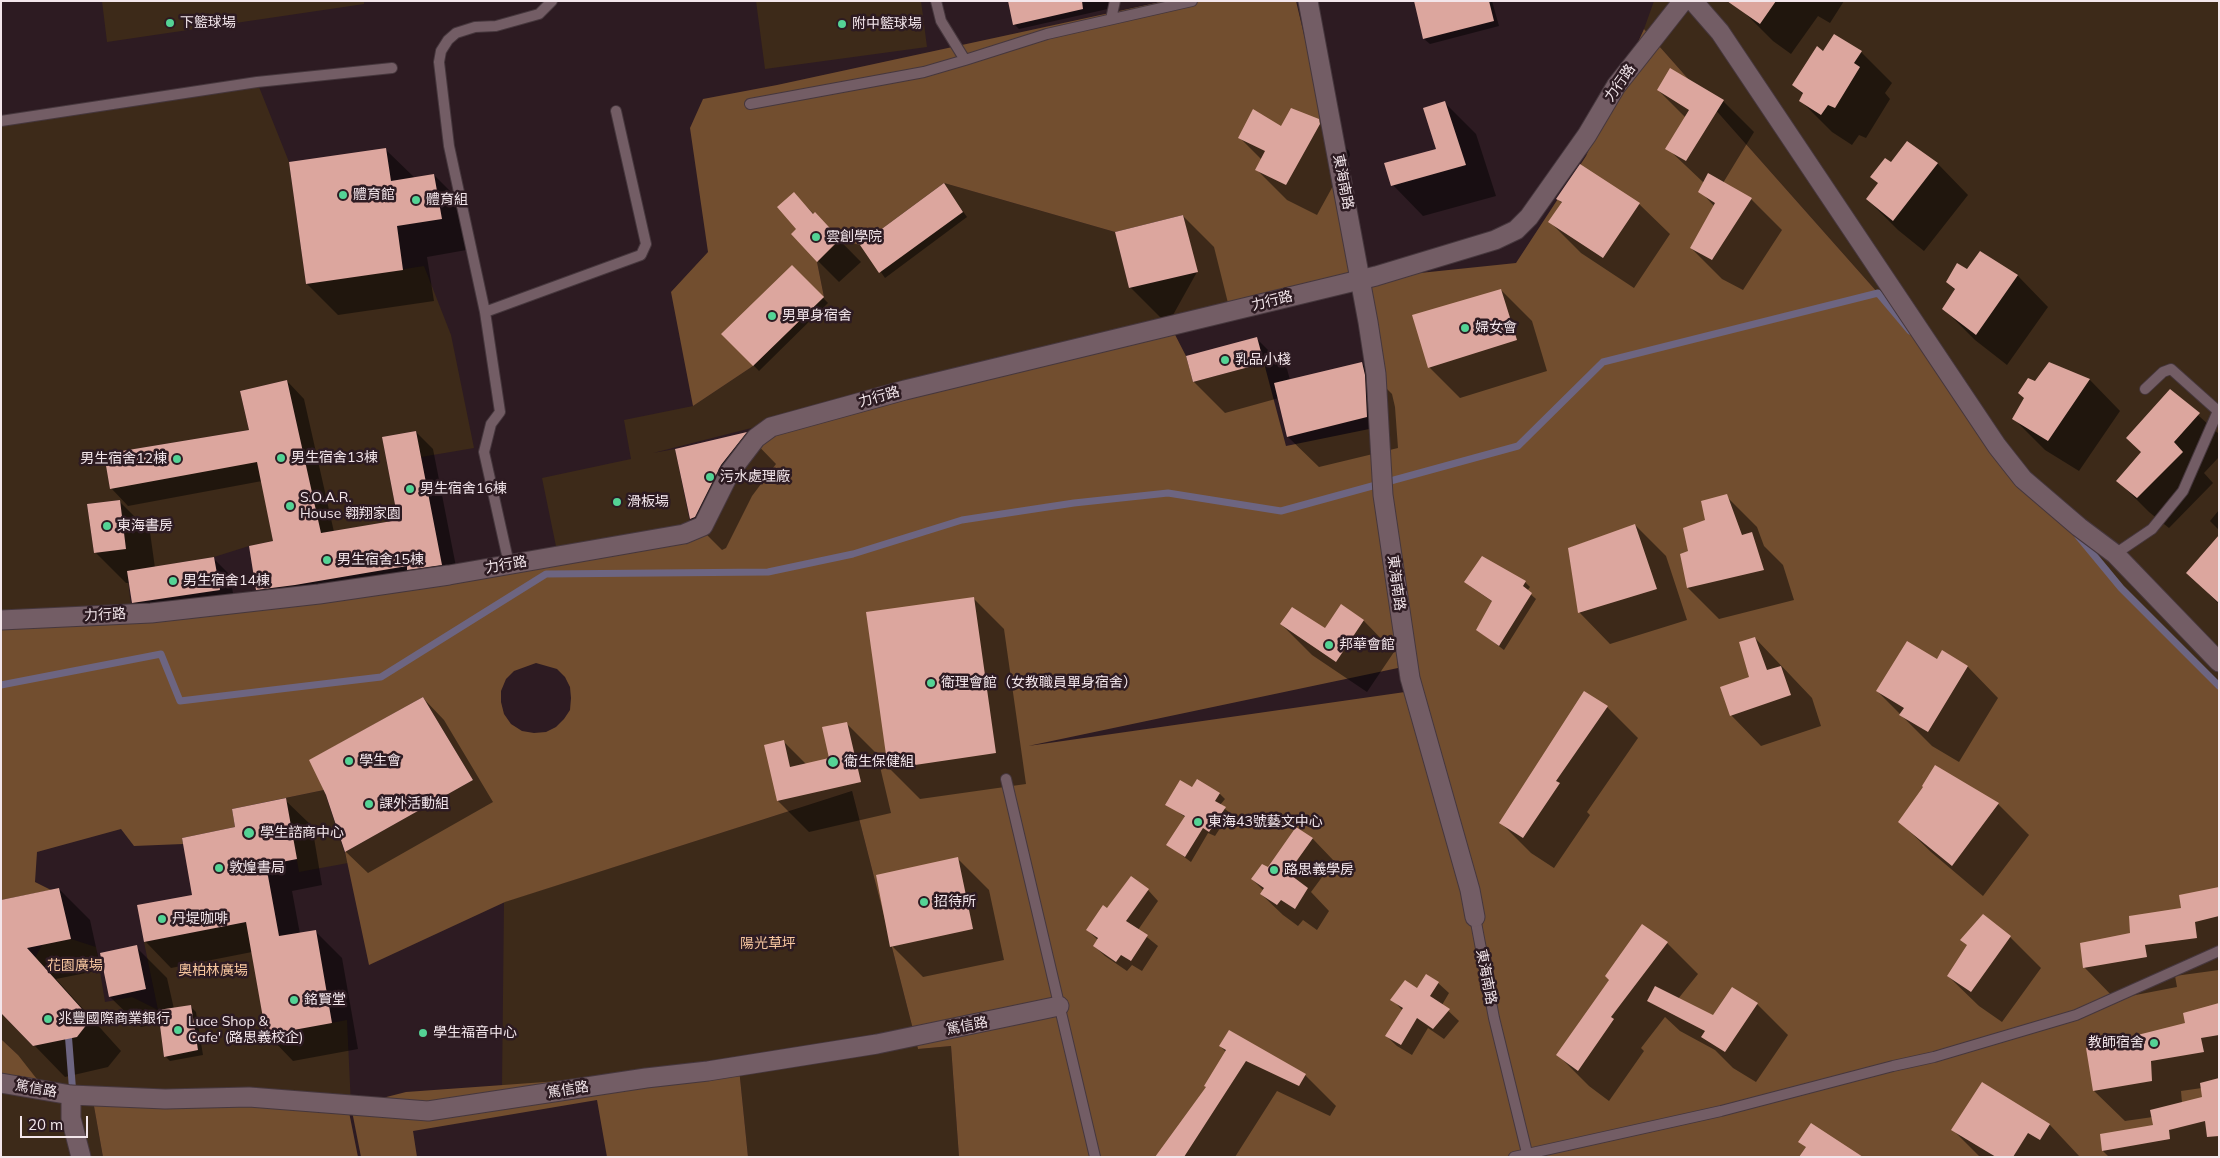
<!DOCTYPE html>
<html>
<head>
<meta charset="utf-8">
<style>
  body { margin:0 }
  #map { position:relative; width:2220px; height:1158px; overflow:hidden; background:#2d1b22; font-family:Mulish,sans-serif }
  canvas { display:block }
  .frame { position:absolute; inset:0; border:2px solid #f3e6eb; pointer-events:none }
  .scale { position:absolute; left:20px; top:1116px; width:68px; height:22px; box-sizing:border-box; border:2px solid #f3e6eb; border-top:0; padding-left:6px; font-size:15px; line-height:18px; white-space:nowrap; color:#f3e6eb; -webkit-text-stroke:4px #2d1b22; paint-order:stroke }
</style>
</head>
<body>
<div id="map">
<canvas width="2220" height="1158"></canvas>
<div class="frame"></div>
<div class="scale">20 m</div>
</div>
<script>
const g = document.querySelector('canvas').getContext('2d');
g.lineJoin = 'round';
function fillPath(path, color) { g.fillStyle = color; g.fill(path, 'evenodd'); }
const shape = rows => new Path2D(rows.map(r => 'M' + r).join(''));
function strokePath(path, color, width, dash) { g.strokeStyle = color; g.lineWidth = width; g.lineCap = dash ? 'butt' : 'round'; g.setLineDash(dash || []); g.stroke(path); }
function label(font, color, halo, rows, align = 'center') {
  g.font = font + ' Mulish,"Noto Sans TC",sans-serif'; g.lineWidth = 5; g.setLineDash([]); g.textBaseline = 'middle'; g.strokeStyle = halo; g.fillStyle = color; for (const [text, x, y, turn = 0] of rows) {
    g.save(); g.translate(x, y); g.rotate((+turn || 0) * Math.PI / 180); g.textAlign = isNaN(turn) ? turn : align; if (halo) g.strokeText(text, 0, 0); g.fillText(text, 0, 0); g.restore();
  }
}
const green = shape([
  [102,1,364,1,364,4,107,42],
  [756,1,921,1,927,47,765,69],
  [1654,1,2219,1,2219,686,2121,588,1878,293,1644,29],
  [257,82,289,162,306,284,424,266,451,335,474,448,421,457,416,431,382,437,398,520,321,533,287,380,240,391,249,430,104,454,110,488,258,461,273,541,249,546,214,557,127,571,132,615,1,613,1,121],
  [120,500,126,548,94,553,87,504],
  [944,183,1115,232,1129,288,1198,272,1169,322,653,453,675,449,691,527,558,556,542,478,631,459,624,420,693,406,753,366,824,297,817,262,840,239,860,245],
  [324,790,348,863,299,872,286,798],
  [852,791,918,1049,951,1046,959,1157,748,1157,739,1068,502,1088,504,902],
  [247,922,266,1035,347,1020,351,1106,92,1095,103,1157,1,1157,1,1083,18,1055,1,1039,1,1013,33,1046,77,1037,91,1019,35,958,42,945,71,939,96,947,105,1002,132,997,158,1010,144,942],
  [191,1005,198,1050,164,1057,158,1011]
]);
const forest = shape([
  [1165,1,1296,1,1362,279,1516,263,1586,156,1644,29,1878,293,2121,588,2219,686,2219,1157,959,1157,951,1046,918,1049,852,791,505,902,369,965,345,852,473,780,423,697,310,760,324,790,232,809,235,827,182,838,183,844,134,846,121,829,37,852,35,882,51,890,1,900,1,613,132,615,514,566,691,527,749,459,784,423,1169,322,1197,272,1183,215,1115,232,944,183,860,245,840,240,817,262,824,297,753,366,693,406,671,292,708,252,690,128,703,99,777,85],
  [1361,279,1379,427,1286,446,1264,363,1193,382,1186,356,1169,323],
  [1384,508,1410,679,1405,692,1028,746,1398,668],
  [536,663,557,669,565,677,570,687,571,698,570,710,564,719,556,727,546,732,534,733,522,731,511,724,504,714,501,702,501,691,506,679,514,671],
  [1,1039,18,1055,47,1092,1,1089],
  [739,1068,748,1157,607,1157,597,1100,413,1131,417,1157,361,1157,351,1106,406,1092],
  [92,1095,346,1097,358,1157,103,1157]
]);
const shadow = shape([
  [1009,1,1112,1,1112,8,1019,29,1014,24],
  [1415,1,1492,1,1499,26,1430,44,1424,39],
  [1747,1,1844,1,1830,23,1818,16,1791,54,1773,41,1742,10],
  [1861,52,1892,83,1885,93,1890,99,1866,138,1859,135,1852,145,1832,132,1801,101,1804,95,1793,85,1823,53],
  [1658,90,1723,101,1754,132,1723,183,1751,199,1782,230,1743,290,1722,279,1691,248,1714,206,1700,191,1704,183,1667,148,1686,118],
  [1445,103,1476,134,1496,196,1423,216,1393,185,1437,150],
  [1318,120,1349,151,1350,155,1317,215,1287,200,1257,170,1262,160,1239,137],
  [1907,143,1938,164,1968,195,1924,251,1898,230,1867,199],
  [386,150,415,178,434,175,465,206,472,249,427,257,434,301,338,315,307,284,290,163],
  [948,190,967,217,885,278,862,245],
  [794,194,861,262,839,282,818,261,798,229],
  [1557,199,1639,204,1670,234,1634,288,1581,253,1550,222,1562,203],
  [1183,216,1214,247,1228,303,1161,318,1130,287],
  [1981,252,2018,276,2048,307,2007,365,1975,340,1944,309,1955,290,1947,282,1967,271],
  [792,266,828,303,759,371,723,334],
  [1501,290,1532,321,1547,371,1460,398,1429,367],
  [1256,338,1287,369,1290,380,1361,363,1392,394,1395,407,1398,448,1319,467,1288,437,1279,398,1225,413,1194,382,1188,357],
  [2050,363,2090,380,2120,411,2079,471,2045,450,2014,419,2035,383],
  [287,381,304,399,334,532,399,521,416,432,433,449,459,582,275,607,257,589,274,542,262,481,128,506,111,488,250,431],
  [2170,390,2219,434,2219,457,2204,473,2213,483,2169,528,2149,512,2118,481,2142,452],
  [746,433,776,464,752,496,726,548,722,550,691,519,676,450],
  [1726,496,1757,527,1764,546,1783,565,1794,600,1719,619,1688,588,1690,552,1706,521],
  [119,501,150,532,155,568,214,559,230,575,235,606,149,618,133,602,130,583,126,583,95,552],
  [2219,510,2219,530,2210,521],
  [1635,525,1666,556,1687,620,1610,644,1580,613,1569,548],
  [2219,537,2219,604,2188,573],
  [1525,582,1530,587,1527,591,1536,599,1504,650,1477,630,1493,602,1470,586],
  [973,598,1004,629,1026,784,920,799,889,768],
  [1342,606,1364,621,1394,652,1367,692,1312,655,1281,624,1325,629],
  [1755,638,1812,698,1821,726,1761,746,1731,715,1751,678],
  [1943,652,1968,667,1998,698,1959,762,1932,746,1877,691,1938,660],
  [423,698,444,720,493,802,368,873,346,852,325,790],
  [1607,707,1638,738,1587,812,1590,815,1554,868,1531,853,1500,822],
  [846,723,877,754,891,813,809,832,778,801,766,746,784,742,806,764,831,759],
  [1197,781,1220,794,1225,799,1220,805,1230,813,1215,836,1208,833,1191,862,1168,845,1185,817,1167,804,1192,789],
  [285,800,312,826,322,885,292,891,300,934,315,931,342,958,358,1049,293,1061,267,1034,252,952,171,968,145,941,194,896,236,828],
  [1998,804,2029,835,1983,896,1931,852,1900,822],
  [1296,828,1313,839,1334,861,1311,892,1329,911,1317,930,1303,920,1298,926,1283,915,1261,894,1264,891,1252,879,1268,869],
  [958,859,989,890,1004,960,923,977,892,946],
  [59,889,90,920,101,970,56,979,121,1051,108,1067,65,1077,34,1045,1,901],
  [2219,889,2219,970,2175,976,2177,987,2115,999,2085,968,2082,944,2131,934],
  [1148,890,1158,901,1138,930,1158,946,1142,971,1132,965,1127,971,1105,956,1094,946,1098,940,1087,930,1107,910],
  [2010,937,2041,968,2002,1022,1979,1006,1948,976],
  [1667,943,1698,974,1678,999,1714,1017,1733,989,1757,1004,1788,1035,1756,1082,1733,1068,1715,1050,1680,1031,1665,1017,1641,1048,1644,1051,1609,1101,1589,1086,1558,1055],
  [136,947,167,978,174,1009,191,1007,196,1012,203,1055,170,1061,165,1056,161,1023,141,1027,110,997],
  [1438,983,1449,993,1442,1005,1459,1021,1444,1039,1428,1028,1412,1055,1397,1046,1386,1036,1403,1011,1392,999],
  [2219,1005,2219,1156,2109,1157,2103,1151,2101,1135,2154,1126,2153,1117,2125,1121,2094,1091,2187,1024],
  [2202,1088,2203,1098,2182,1103,2181,1091],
  [1220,1046,1305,1075,1336,1106,1330,1116,1277,1091,1235,1157,1157,1157,1207,1087,1226,1052],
  [1983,1083,2050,1125,2080,1157,1980,1157,1953,1130]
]);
const stream = shape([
  [2078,536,2121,588,2219,686],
  [1,685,161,654,180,701,381,677,546,574,768,572,853,554,962,520,1074,503,1168,493,1281,511,1518,446,1603,362,1878,293,1910,331],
  [68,1031,73,1095]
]);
const building = shape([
  [1008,1,1082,1,1083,9,1013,25],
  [1414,1,1489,1,1494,21,1423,39],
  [1727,1,1776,1,1760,24],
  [1834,34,1862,51,1854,63,1860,67,1835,108,1828,105,1821,115,1799,101,1803,93,1792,85,1817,46,1823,51],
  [1670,68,1724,100,1686,161,1665,149,1689,110,1657,90],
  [1445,101,1466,165,1391,186,1384,163,1436,149,1423,108],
  [1291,108,1319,119,1320,124,1286,185,1255,170,1265,151,1238,138,1253,109,1281,126],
  [1907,141,1938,163,1893,221,1866,199,1878,183,1870,177,1885,158,1891,162],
  [386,148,391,181,434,174,442,219,397,226,403,270,306,284,289,162],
  [1580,164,1640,203,1603,258,1548,222,1562,202,1556,199],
  [1708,173,1752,198,1712,260,1690,248,1715,203,1698,192],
  [944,183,963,212,879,273,860,245],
  [794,192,813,214,815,212,840,239,817,262,791,234,796,229,777,207],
  [1183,215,1198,272,1129,288,1115,232],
  [1980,251,2018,275,1976,335,1942,309,1955,289,1946,282,1957,263,1967,269],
  [792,265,824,297,753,366,721,334],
  [1501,289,1517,340,1428,368,1412,315],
  [1257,337,1264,363,1193,382,1186,356],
  [1362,362,1365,375,1367,417,1287,437,1274,383],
  [2049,362,2090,379,2048,441,2012,419,2024,398,2018,393,2028,378,2035,381],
  [287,380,321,533,398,520,382,437,416,431,442,565,407,570,407,566,295,585,256,590,249,546,273,541,257,462,110,489,104,454,249,430,240,391],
  [2170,389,2200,413,2174,442,2183,452,2137,498,2116,481,2141,452,2126,438],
  [747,432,721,465,695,517,690,519,675,449],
  [1727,494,1742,535,1752,532,1764,570,1687,588,1680,554,1688,551,1683,528,1705,520,1701,501],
  [120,500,126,549,94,553,87,504],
  [1635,524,1657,589,1578,613,1568,548],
  [2219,535,2219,603,2186,573],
  [1482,556,1526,581,1523,586,1532,593,1499,646,1476,630,1492,601,1464,582],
  [214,557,220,590,132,603,127,571],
  [974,597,996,753,888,769,866,612],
  [1341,604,1364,620,1336,662,1280,624,1292,607,1325,628],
  [1755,637,1767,670,1781,666,1791,695,1730,716,1720,687,1749,677,1739,642],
  [1907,641,1937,659,1942,650,1968,666,1928,732,1899,715,1904,708,1876,691],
  [1584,691,1608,706,1556,781,1560,783,1523,838,1499,823],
  [423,697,473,780,345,852,326,795,309,760],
  [847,722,861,782,777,801,764,745,784,740,790,767,829,758,822,727],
  [1935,765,1999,803,1952,866,1898,822,1923,787,1922,786],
  [1197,779,1220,793,1215,801,1226,807,1209,832,1203,828,1185,857,1166,845,1185,816,1165,805,1180,780,1192,787],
  [286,798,297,859,266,865,279,936,316,930,332,1023,266,1035,246,922,144,942,137,905,192,895,182,838,235,827,232,809],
  [1296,827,1313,838,1288,873,1308,888,1295,909,1281,900,1277,905,1260,894,1264,888,1251,879,1262,864,1268,867],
  [958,857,973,929,890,947,876,875],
  [1131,876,1149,889,1126,921,1148,935,1131,961,1121,955,1116,962,1093,946,1098,938,1086,930,1103,905,1107,908],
  [2219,887,2219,916,2195,922,2197,938,2145,945,2147,957,2083,968,2080,943,2130,933,2129,916,2181,908,2179,895],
  [59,888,71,939,27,948,91,1019,77,1037,33,1046,1,1013,1,900],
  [1983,914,2011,936,1971,992,1947,976,1967,945,1960,940],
  [1642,924,1668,942,1611,1017,1614,1019,1578,1071,1556,1055,1609,980,1605,976],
  [137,945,146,989,109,997,100,953],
  [1426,974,1439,982,1430,996,1450,1009,1433,1029,1417,1018,1401,1045,1385,1036,1403,1008,1390,1000,1405,980,1417,988],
  [1655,986,1713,1015,1732,987,1758,1003,1725,1052,1701,1037,1705,1031,1647,1001],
  [2219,1003,2219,1035,2201,1038,2204,1052,2151,1061,2152,1081,2093,1091,2086,1048,2185,1023,2183,1013],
  [191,1005,198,1050,164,1057,158,1010],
  [1229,1030,1306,1074,1299,1086,1246,1061,1184,1157,1155,1157,1206,1087,1204,1086,1226,1050,1219,1046],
  [2219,1078,2219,1136,2207,1137,2205,1121,2169,1130,2170,1139,2102,1151,2100,1134,2153,1125,2150,1110,2202,1097,2200,1083],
  [1982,1082,2050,1124,2040,1140,2028,1133,2013,1157,1996,1157,1951,1130],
  [1811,1123,1863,1157,1799,1157,1806,1147,1798,1142]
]);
const service = shape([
  [936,1,941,21,965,60,1047,34,1192,1],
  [1111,19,1115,1],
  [750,104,924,72,965,60],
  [1,121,257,82,392,68],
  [485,312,641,255,646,244,616,111],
  [2115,554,2152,529,2183,491,2218,411,2171,369,2163,372,2145,389],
  [509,564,484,452,491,424,500,412,485,312,449,146,439,62,441,51,448,40,456,33,475,27,496,26,539,14,552,1],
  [1006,779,1095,1157],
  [1475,917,1494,1018,1528,1157],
  [1514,1157,1721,1111,1893,1066,1934,1057,2076,1015,2219,951]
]);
const minor = shape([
  [1308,1,1368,322,1376,374,1383,495,1410,678,1470,890,1475,917],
  [1693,1,1720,32,1997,446,2023,479,2079,527,2115,554,2219,662],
  [1,620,151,613,319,594,449,575,684,534,703,526,730,472,756,438,771,427,905,390,1376,276,1495,240,1516,230,1529,217,1587,135,1616,86,1683,1],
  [1,1083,71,1095,165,1099,249,1097,428,1111,646,1078,708,1071,877,1044,1059,1006],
  [71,1095,71,1118,81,1157]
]);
const markers = [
  [170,23,5,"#54d395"],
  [842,24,5,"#54d395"],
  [343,195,5,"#54d395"],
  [416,200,5,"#54d395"],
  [816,237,5,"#54d395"],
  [772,316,5,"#54d395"],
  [1465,328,5,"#54d395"],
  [1225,360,5,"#54d395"],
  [281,458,5,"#54d395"],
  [177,459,5,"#54d395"],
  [710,477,5,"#54d395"],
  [410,489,5,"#54d395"],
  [617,502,5,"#54d395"],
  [290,506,5,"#54d395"],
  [107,526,5,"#54d395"],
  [327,560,5,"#54d395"],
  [173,581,5,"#54d395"],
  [1329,645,5,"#54d395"],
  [931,683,5,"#54d395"],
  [349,761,5,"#54d395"],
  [833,762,6,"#54d395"],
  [369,804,5,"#54d395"],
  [1198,822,5,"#54d395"],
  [249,833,6,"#54d395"],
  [219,868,5,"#54d395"],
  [1274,870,5,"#54d395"],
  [924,902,5,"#54d395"],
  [162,919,5,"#54d395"],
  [294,1000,5,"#54d395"],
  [48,1019,5,"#54d395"],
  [178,1030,5,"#54d395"],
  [423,1033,5,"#54d395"],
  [2154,1043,5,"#54d395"]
];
const poiNames = [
  ["下籃球場",180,23],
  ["附中籃球場",852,24],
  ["體育館",353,195],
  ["體育組",426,200],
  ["雲創學院",826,237],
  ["男單身宿舍",782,316],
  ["婦女會",1475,328],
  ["乳品小棧",1235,360],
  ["男生宿舍13棟",291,458],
  ["男生宿舍12棟",167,459,"right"],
  ["污水處理廠",720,477],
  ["男生宿舍16棟",420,489],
  ["S.O.A.R.",300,498],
  ["House 翱翔家園",300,514],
  ["滑板場",627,502],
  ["東海書房",117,526],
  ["男生宿舍15棟",337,560],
  ["男生宿舍14棟",183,581],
  ["邦華會館",1339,645],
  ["衛理會館（女教職員單身宿舍）",941,683],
  ["學生會",359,761],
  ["衛生保健組",844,762],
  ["課外活動組",379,804],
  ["東海43號藝文中心",1208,822],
  ["學生諮商中心",260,833],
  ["敦煌書局",229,868],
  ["路思義學房",1284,870],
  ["招待所",934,902],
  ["丹堤咖啡",172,919],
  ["銘賢堂",304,1000],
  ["兆豐國際商業銀行",58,1019],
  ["Luce Shop &",188,1022],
  ["Cafe' (路思義校企)",188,1038],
  ["學生福音中心",433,1033],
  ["教師宿舍",2144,1043,"right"]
];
const streetNames = [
  ["力行路",1620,83,-55],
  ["東海南路",1343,182,79],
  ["力行路",1272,301,-14],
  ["力行路",879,397,-16],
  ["力行路",506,565,-10],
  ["東海南路",1396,583,82],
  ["力行路",105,615,-3],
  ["東海南路",1486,977,79],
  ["篤信路",967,1026,-11],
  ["篤信路",36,1089,10],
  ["篤信路",568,1090,-9]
];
const parkNames = [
  ["陽光草坪",768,944],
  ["花園廣場",75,966],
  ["奧柏林廣場",213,971]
];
fillPath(green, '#3d2a19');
fillPath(forest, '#724e2f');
fillPath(shadow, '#0007');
strokePath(stream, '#6d6581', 7);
fillPath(building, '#dca69e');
strokePath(service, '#46373d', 12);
strokePath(minor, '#46373d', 21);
strokePath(service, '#735d65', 10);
strokePath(minor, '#735d65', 19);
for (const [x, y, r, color] of markers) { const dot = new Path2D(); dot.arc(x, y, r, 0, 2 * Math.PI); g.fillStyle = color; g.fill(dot); strokePath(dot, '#2d1b22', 2); }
label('14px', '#f3e6eb', '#2d1b22', poiNames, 'left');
label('14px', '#f3e6eb', '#2d1b22', streetNames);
label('14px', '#f7c69f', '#2d1b22', parkNames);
</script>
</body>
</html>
